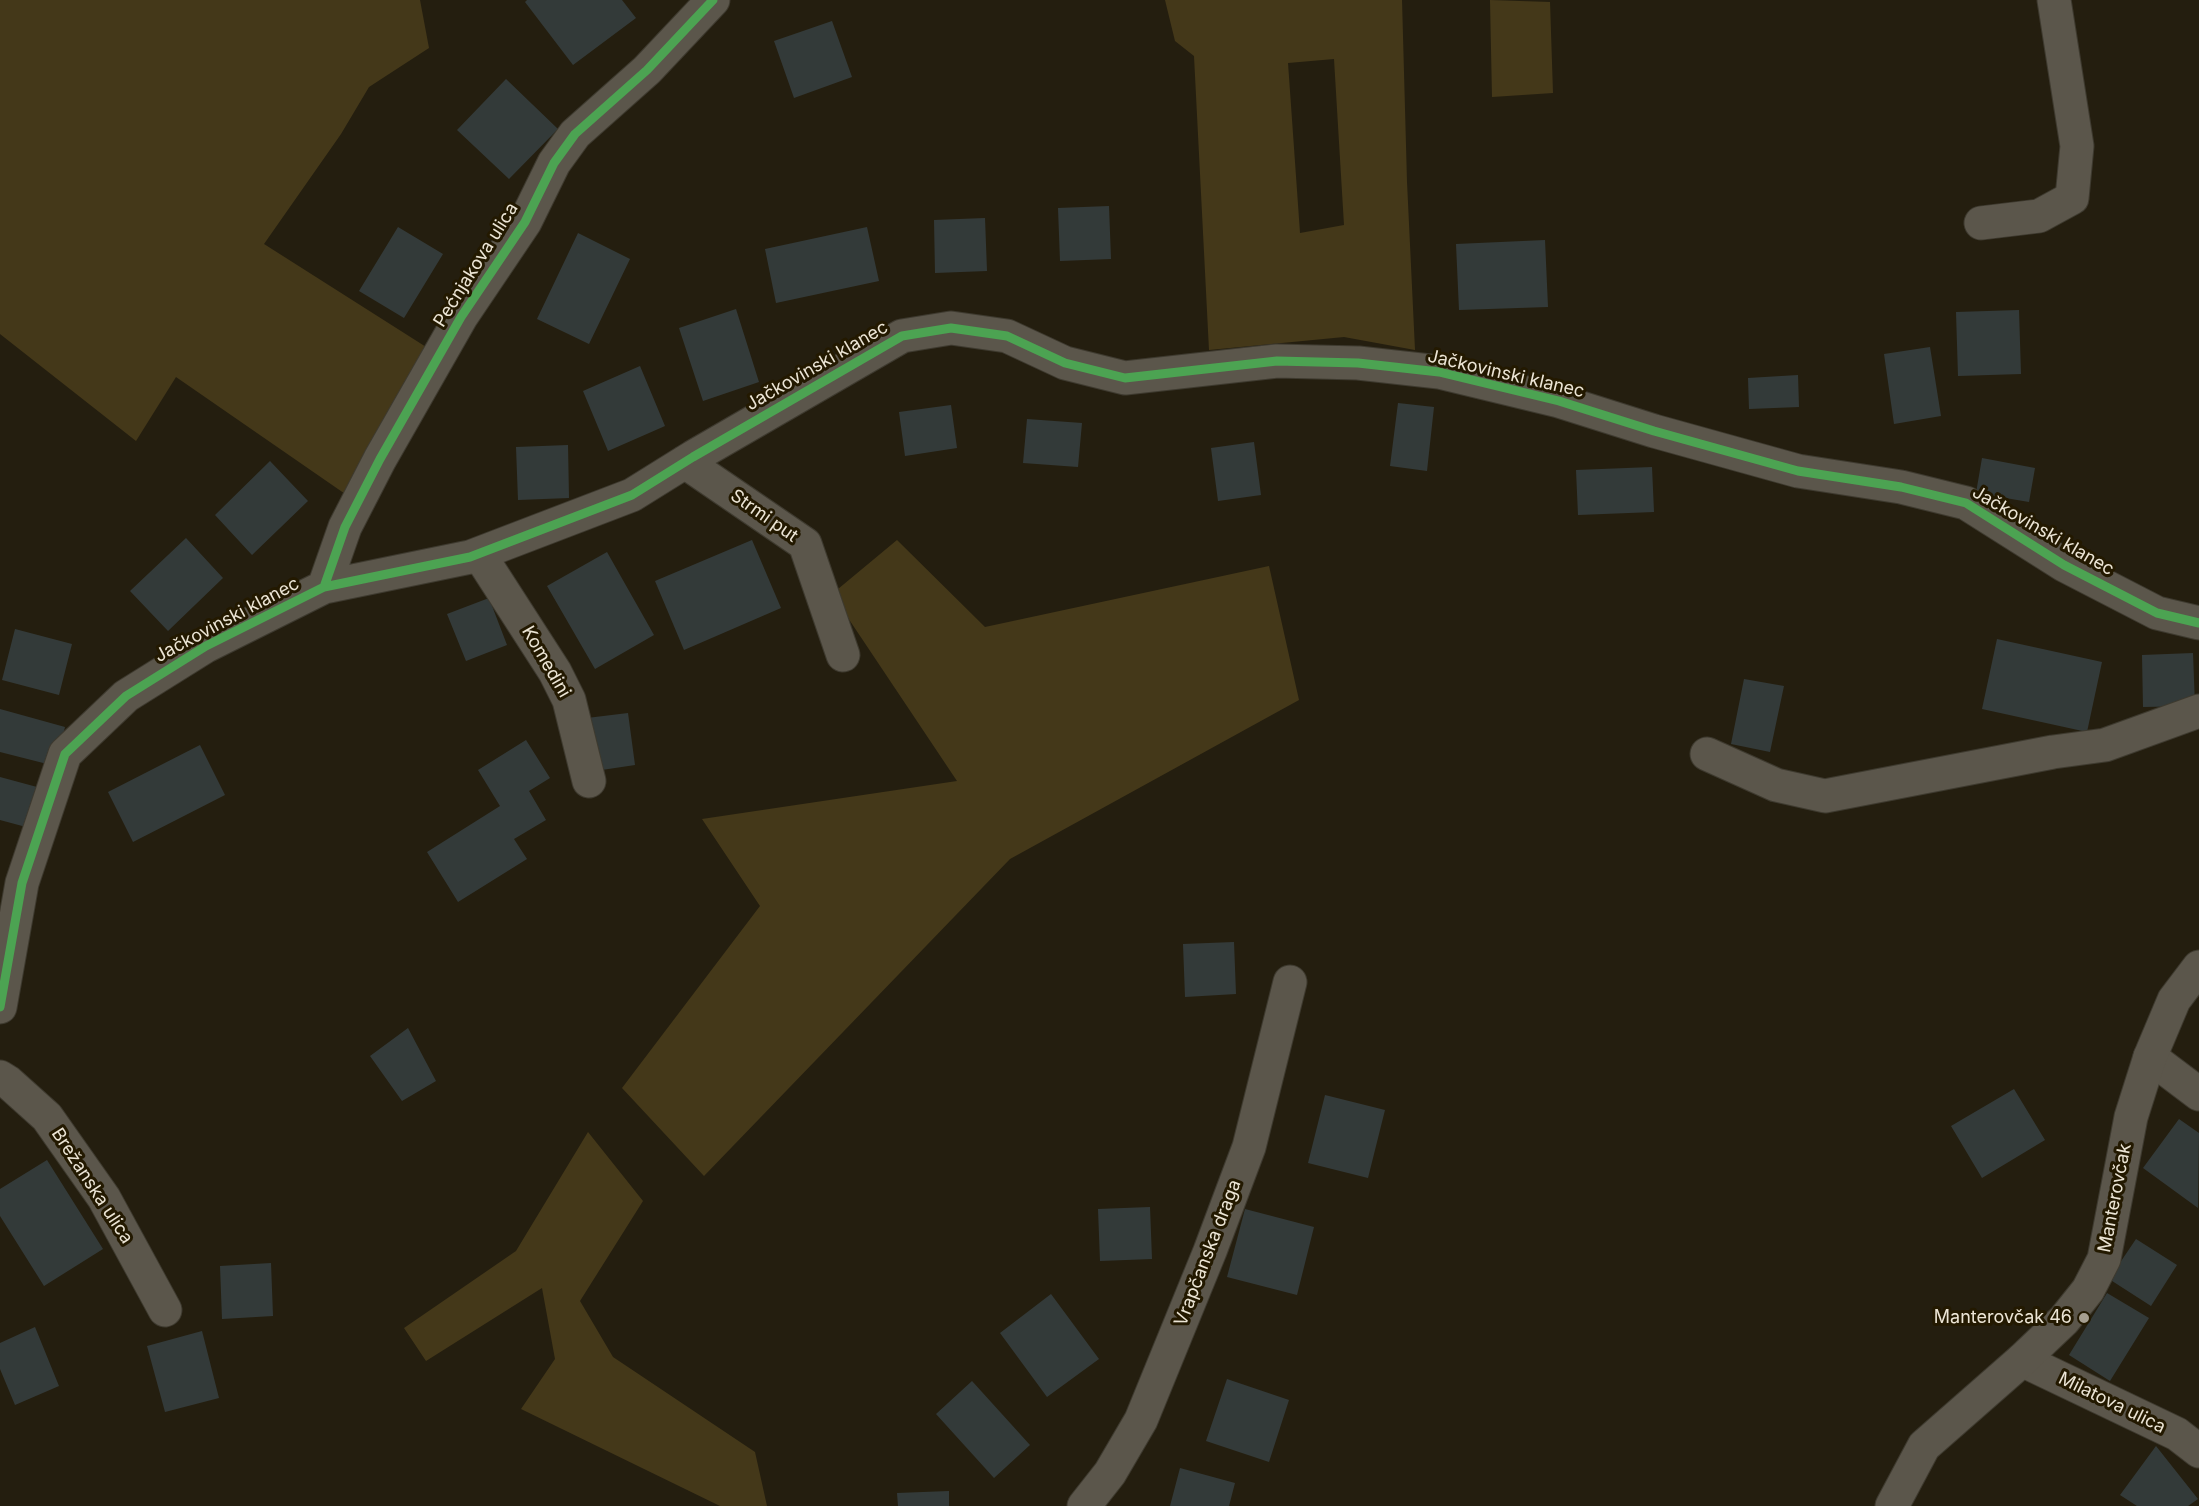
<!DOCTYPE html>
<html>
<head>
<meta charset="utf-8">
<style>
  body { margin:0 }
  canvas { display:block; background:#241e0f }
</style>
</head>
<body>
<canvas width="2199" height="1506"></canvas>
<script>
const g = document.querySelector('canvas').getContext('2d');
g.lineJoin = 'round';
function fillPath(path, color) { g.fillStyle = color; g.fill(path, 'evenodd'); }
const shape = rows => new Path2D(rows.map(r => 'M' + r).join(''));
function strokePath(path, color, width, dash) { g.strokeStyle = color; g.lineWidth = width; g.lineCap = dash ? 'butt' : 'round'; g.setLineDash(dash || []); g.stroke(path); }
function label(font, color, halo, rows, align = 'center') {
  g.font = font + ' Inter,sans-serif'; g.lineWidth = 6; g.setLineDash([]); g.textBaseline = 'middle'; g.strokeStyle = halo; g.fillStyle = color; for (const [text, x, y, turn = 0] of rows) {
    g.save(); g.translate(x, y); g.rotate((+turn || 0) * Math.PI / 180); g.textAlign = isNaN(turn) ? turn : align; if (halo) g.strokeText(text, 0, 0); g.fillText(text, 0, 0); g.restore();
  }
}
const green = shape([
  [0,0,420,0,429,48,369,87,341,134,264,244,434,352,351,498,176,377,136,441,0,334],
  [1165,0,1402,0,1407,182,1415,350,1344,337,1209,350,1194,56,1175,41],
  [1334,59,1344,225,1300,233,1288,63],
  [1490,0,1550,2,1553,93,1492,97],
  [897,540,985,627,1269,566,1299,700,1010,859,704,1176,622,1088,760,906,702,819,957,781,832,594],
  [588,1132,643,1201,580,1301,613,1357,755,1452,767,1506,720,1506,521,1409,555,1359,542,1288,426,1361,404,1328,516,1251]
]);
const building = shape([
  [527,0,622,0,636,18,573,65,525,2],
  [832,21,852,77,794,98,774,41],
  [506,79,558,129,509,179,457,130],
  [1109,206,1111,259,1060,261,1058,208],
  [985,218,987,271,935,273,934,220],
  [398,227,443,254,404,318,359,291],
  [867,227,879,281,776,303,765,249],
  [578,233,630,259,589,344,537,319],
  [1545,240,1548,307,1459,310,1456,244],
  [736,309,759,382,703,401,679,328],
  [2019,310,2021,374,1958,376,1956,312],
  [1930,347,1941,416,1894,424,1884,354],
  [640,366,665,426,608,451,583,391],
  [1798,375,1799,407,1749,409,1748,378],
  [1398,403,1434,407,1427,471,1390,466],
  [951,405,957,448,905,456,899,412],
  [1027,419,1082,423,1078,467,1023,463],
  [1254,442,1261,495,1218,501,1211,448],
  [568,445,569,498,518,500,516,447],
  [1982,458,2035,468,2029,502,1976,493],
  [270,461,308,501,252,555,215,515],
  [1652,467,1654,512,1578,515,1576,470],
  [186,538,223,578,168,631,130,591],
  [752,540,781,608,684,650,655,581],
  [607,552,654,635,595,669,547,586],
  [489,598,507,645,466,661,447,614],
  [15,629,72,644,59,695,2,680],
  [1997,639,2102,662,2087,732,1982,709],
  [2193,653,2195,706,2143,707,2142,655],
  [1744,679,1784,686,1770,752,1731,744],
  [0,709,65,727,55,766,0,752],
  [628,713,635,765,595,771,587,718],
  [526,740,550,778,529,791,546,820,514,839,527,859,458,902,427,852,500,806,478,770],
  [200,745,225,795,133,842,108,792],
  [0,777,37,787,26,827,0,820],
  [1234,942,1236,994,1185,997,1183,944],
  [408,1028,436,1081,402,1101,370,1056],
  [2014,1089,2045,1140,1982,1178,1951,1126],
  [1325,1095,1385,1110,1368,1178,1308,1163],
  [2179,1119,2199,1133,2198,1208,2143,1168],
  [47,1160,103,1249,44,1286,0,1216,0,1189],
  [1150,1207,1152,1259,1100,1261,1098,1209],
  [1245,1209,1314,1227,1297,1295,1227,1277],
  [2136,1239,2177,1265,2151,1306,2109,1279],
  [271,1263,273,1316,222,1319,220,1266],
  [2107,1293,2149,1318,2110,1381,2069,1355],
  [1051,1294,1099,1359,1047,1397,1000,1333],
  [35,1327,59,1386,15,1405,0,1369,0,1343],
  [202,1331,219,1398,165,1412,147,1346],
  [1227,1379,1289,1400,1269,1462,1206,1441],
  [972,1381,1030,1445,994,1478,936,1414],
  [2156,1446,2198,1499,2188,1506,2137,1506,2120,1495],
  [1180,1468,1235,1483,1229,1506,1170,1506],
  [949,1491,949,1506,898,1506,897,1493]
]);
const minor = shape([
  [1981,223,2039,216,2072,198,2077,146,2054,0],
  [685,462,805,544,843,655],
  [479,554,555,672,569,700,589,781],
  [324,587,345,527,380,459,461,317,525,222,554,163,575,134,647,70,713,0],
  [1707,754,1776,785,1825,796,2053,752,2105,745,2199,711],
  [0,1007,22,883,65,754,126,696,206,646,324,587,470,557,632,495,693,457,902,336,951,328,1007,336,1065,363,1125,378,1277,361,1358,363,1439,372,1559,401,1654,431,1798,471,1901,487,1966,503,2064,565,2157,613,2199,623],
  [2150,1057,2199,1094],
  [0,1077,8,1082,47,1117,104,1198,165,1310],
  [2022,1360,2177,1434,2199,1451],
  [1084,1506,1110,1473,1141,1420,1210,1251,1249,1147,1290,982]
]);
const tertiary = shape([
  [1892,1506,1924,1446,2022,1360,2064,1320,2088,1290,2104,1259,2131,1117,2150,1057,2174,1000,2199,967]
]);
const cycleway = shape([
  [324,587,345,527,380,459,461,317,525,222,554,163,575,134,647,70,713,0],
  [0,1007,22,883,65,754,126,696,206,646,324,587,470,557,632,495,693,457,902,336,951,328,1007,336,1065,363,1125,378,1277,361,1358,363,1439,372,1559,401,1654,431,1798,471,1901,487,1966,503,2064,565,2157,613,2199,623]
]);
const markers = [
  [2084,1318,6,"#a69f90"]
];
const streetNames = [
  ["Pećnjakova ulica",476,265,-58],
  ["Jačkovinski klanec",817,366,-30],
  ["Jačkovinski klanec",1506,374,13],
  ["Strmi put",764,516,35],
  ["Jačkovinski klanec",2043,531,30],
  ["Jačkovinski klanec",227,620,-28],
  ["Komedini",546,662,60],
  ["Brežanska ulica",92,1186,57],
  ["Manterovčak",2115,1198,-79],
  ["Vrapčanska draga",1208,1253,-69],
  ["Milatova ulica",2112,1403,26]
];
const poiNames = [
  ["Manterovčak 46",2072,1318]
];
fillPath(green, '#443819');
fillPath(building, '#333a39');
strokePath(minor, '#3e3a2f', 35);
strokePath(tertiary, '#3e3a2f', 35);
strokePath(minor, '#5b564b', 33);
strokePath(tertiary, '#5b564b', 33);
strokePath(cycleway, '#4ca352', 9);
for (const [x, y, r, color] of markers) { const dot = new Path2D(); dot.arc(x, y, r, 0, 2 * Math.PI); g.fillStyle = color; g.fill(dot); strokePath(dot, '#231900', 2); }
label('18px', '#ece5d5', '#231900', streetNames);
label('18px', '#ece5d5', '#231900', poiNames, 'right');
</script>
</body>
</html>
